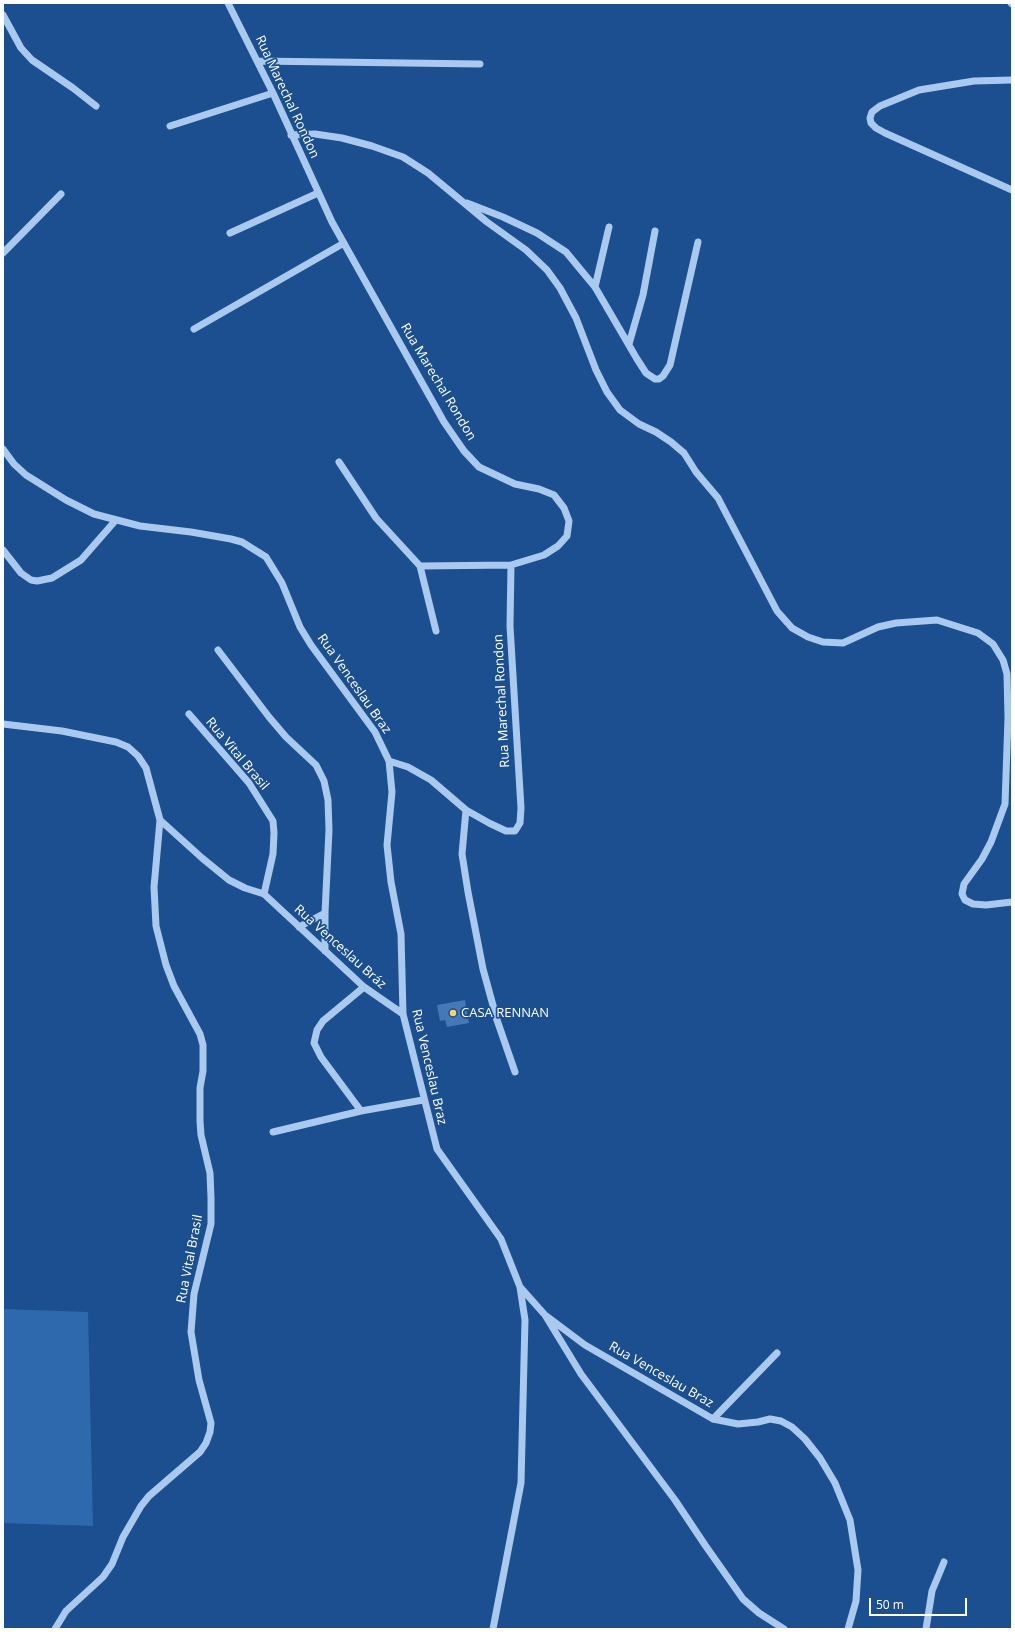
<!DOCTYPE html>
<html>
<head>
<meta charset="utf-8">
<style>
  body { margin:0 }
  #map { position:relative; width:1015px; height:1632px; overflow:hidden; background:#1b4f8f; font-family:"Open Sans",sans-serif }
  canvas { display:block }
  .frame { position:absolute; inset:0; border:4px solid #fff; pointer-events:none }
  .scale { position:absolute; left:869px; top:1598px; width:98px; height:18px; box-sizing:border-box; border:2px solid #fff; border-top:0; padding-left:5px; font-size:12px; line-height:14px; white-space:nowrap; color:#fff; -webkit-text-stroke:3px #1b4f8f; paint-order:stroke }
</style>
</head>
<body>
<div id="map">
<canvas width="1015" height="1632"></canvas>
<div class="frame"></div>
<div class="scale">50 m</div>
</div>
<script>
const g = document.querySelector('canvas').getContext('2d');
g.lineJoin = 'round';
function fillPath(path, color) { g.fillStyle = color; g.fill(path, 'evenodd'); }
const shape = rows => new Path2D(rows.map(r => 'M' + r).join(''));
function strokePath(path, color, width, dash) { g.strokeStyle = color; g.lineWidth = width; g.lineCap = dash ? 'butt' : 'round'; g.setLineDash(dash || []); g.stroke(path); }
function label(font, color, halo, rows, align = 'center') {
  g.font = font + ' "Open Sans",sans-serif'; g.lineWidth = 3.5; g.setLineDash([]); g.textBaseline = 'middle'; g.strokeStyle = halo; g.fillStyle = color; for (const [text, x, y, turn = 0] of rows) {
    g.save(); g.translate(x, y); g.rotate((+turn || 0) * Math.PI / 180); g.textAlign = isNaN(turn) ? turn : align; if (halo) g.strokeText(text, 0, 0); g.fillText(text, 0, 0); g.restore();
  }
}
const green = shape([
  [3,1309,88,1312,93,1526,3,1523]
]);
const building = shape([
  [465,1000,469,1023,447,1027,445,1020,440,1021,437,1005]
]);
const minor = shape([
  [228,3,273,93,332,222,444,422,464,451,479,467,515,484,539,489,554,495,564,508,569,521,567,536,558,546,544,555,511,565,510,626,521,808,520,823,515,831,506,831,489,823,466,810,431,780,408,767,389,761],
  [1011,3,1012,4],
  [3,15,21,48,32,60,73,88,96,106],
  [257,61,480,64],
  [1012,80,974,81,919,90,880,106,872,112,870,118,871,123,876,128,885,133,1012,190],
  [170,126,273,93],
  [291,135,315,134,342,138,372,146,403,157,428,173,487,222,526,250,547,270,560,288,576,318,596,370,607,392,620,410,639,424,656,432,671,442,684,453,696,472,718,498,777,611,792,628,808,637,823,642,843,643,878,627,896,623,937,620,978,633,993,644,1003,660,1007,674,1008,718,1005,804,991,842,982,859,964,884,962,894,965,900,973,904,986,905,1012,902],
  [467,203,503,217,537,233,566,252,595,287,637,359,646,373,655,379,659,379,663,376,670,365,698,242],
  [230,233,318,193],
  [3,253,61,194],
  [595,287,609,227],
  [194,329,344,243],
  [629,344,643,295,655,231],
  [3,449,14,464,26,475,66,500,94,514,140,526,191,532,231,539,242,542,266,557,282,583,300,627,311,645,375,732,389,761,392,792,387,845,391,882,401,934,403,1014,437,1149,501,1239,520,1287,525,1320,521,1483,493,1629],
  [339,462,376,518,420,566,436,631],
  [3,550,21,573,31,580,37,581,52,578,81,560,115,521],
  [420,566,511,565],
  [218,650,269,717,286,737,316,765,324,781,328,800,329,830,325,913,325,951],
  [189,714,249,783,273,821,274,833,273,854,264,894],
  [3,724,62,731,116,742,128,747,138,756,146,768,160,820,154,887,156,926,166,965,174,986,200,1034,203,1045,203,1071,200,1088,200,1121,201,1135,210,1173,211,1198,211,1224,194,1294,191,1332,199,1380,211,1423,210,1432,206,1443,200,1452,149,1496,141,1506,123,1537,112,1564,103,1577,66,1611,55,1629],
  [466,810,462,854,468,892,483,969,497,1020,515,1072],
  [160,820,202,858,229,880,245,888,264,894,364,987,403,1014],
  [299,927,325,913],
  [361,1111,321,1057,314,1043,317,1030,323,1021,364,987],
  [273,1132,361,1111,423,1100],
  [521,1288,545,1315,581,1374,675,1500,705,1545,743,1599,759,1613,784,1629],
  [545,1315,585,1345,713,1419,738,1424,758,1422,770,1419,781,1421,792,1427,805,1439,820,1458,835,1483,850,1520,858,1570,856,1601,848,1629],
  [713,1419,777,1353],
  [926,1629,932,1591,944,1562]
]);
const markers = [
  [453,1013,4,"#ffd166"]
];
const streetNames = [
  ["Rua Marechal Rondon",287,97,65],
  ["Rua Marechal Rondon",438,382,59],
  ["Rua Venceslau Braz",354,684,55],
  ["Rua Marechal Rondon",502,701,-93],
  ["Rua Vital Brasil",237,754,50],
  ["Rua Venceslau Bráz",340,947,42],
  ["Rua Venceslau Braz",429,1067,77],
  ["Rua Vital Brasil",190,1259,-79],
  ["Rua Venceslau Braz",661,1375,30]
];
const poiNames = [
  ["CASA RENNAN",461,1013]
];
fillPath(green, '#2e69ad');
fillPath(building, '#4478b7');
strokePath(minor, '#a9c9ee', 7);
for (const [x, y, r, color] of markers) { const dot = new Path2D(); dot.arc(x, y, r, 0, 2 * Math.PI); g.fillStyle = color; g.fill(dot); strokePath(dot, '#1b4f8f', 1.5); }
label('13px', '#fff', '#1b4f8f', streetNames);
label('13px', '#fff', '#1b4f8f', poiNames, 'left');
</script>
</body>
</html>
